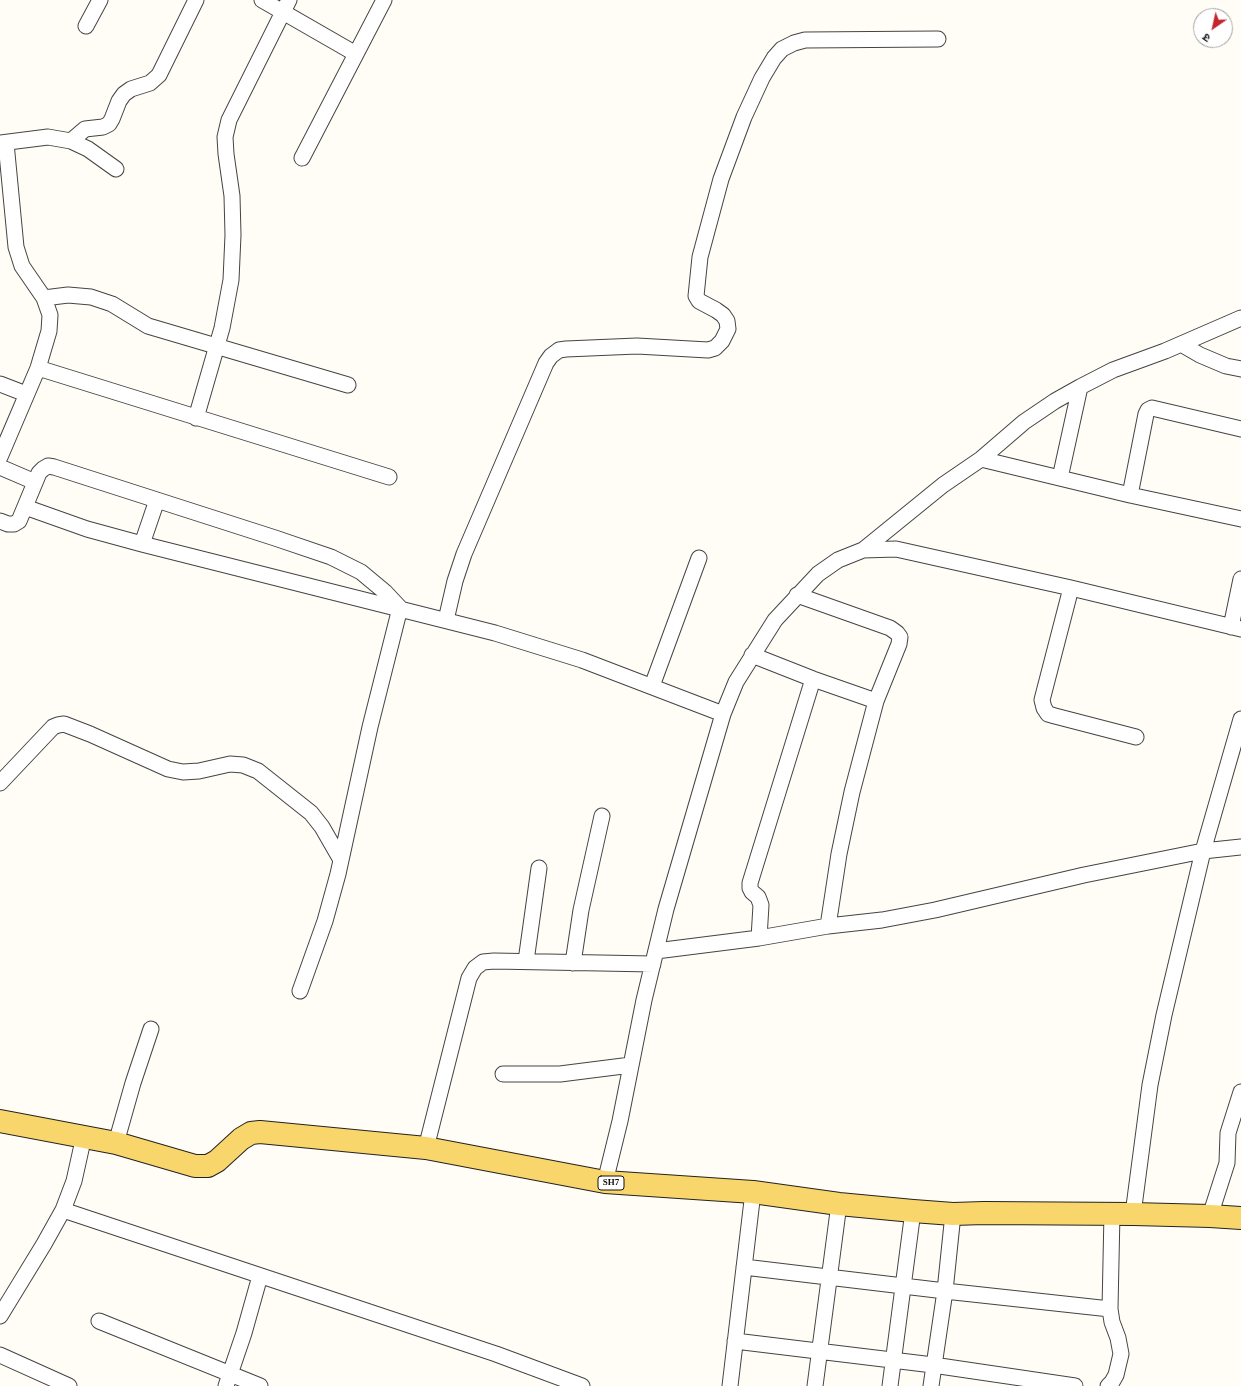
<!DOCTYPE html>
<html>
<head>
<meta charset="utf-8">
<style>
  body { margin:0 }
  #map { position:relative; width:1241px; height:1386px; overflow:hidden; background:#fffdf5; font-family:Georgia,"Noto Sans Devanagari",serif }
  canvas { display:block }
  .north { position:absolute; left:1193px; top:8px; width:40px; height:40px; box-sizing:border-box; background:#fff; border:1px solid #a0a0a0; border-radius:50%; rotate:214deg; font-size:11px; font-weight:700; line-height:16px; text-align:center; color:#111 }
  .north::after { content:''; display:block; margin:auto; width:14px; height:18px; background:#c4262e; clip-path:polygon(50% 0,100% 100%,50% 72%,0 100%) }
</style>
</head>
<body>
<div id="map">
<canvas width="1241" height="1386"></canvas>
<div class="north">उ</div>
</div>
<script>
const g = document.querySelector('canvas').getContext('2d');
g.lineJoin = 'round';
const shape = rows => new Path2D(rows.map(r => 'M' + r).join(''));
function strokePath(path, color, width, dash) { g.strokeStyle = color; g.lineWidth = width; g.lineCap = dash ? 'butt' : 'round'; g.setLineDash(dash || []); g.stroke(path); }
function label(font, color, halo, rows, align = 'center') {
  g.font = font + ' Georgia,serif'; g.lineWidth = 4; g.setLineDash([]); g.textBaseline = 'middle'; g.strokeStyle = halo; g.fillStyle = color; for (const [text, x, y, turn = 0] of rows) {
    g.save(); g.translate(x, y); g.rotate((+turn || 0) * Math.PI / 180); g.textAlign = isNaN(turn) ? turn : align; if (halo) g.strokeText(text, 0, 0); g.fillText(text, 0, 0); g.restore();
  }
}
const street = shape([
  [262,0,356,54],
  [86,26,100,0],
  [71,141,85,129,103,127,109,124,112,119,119,101,124,94,131,89,150,83,159,75,196,0],
  [0,143,48,137,71,141,88,149,116,169],
  [302,158,384,0],
  [44,298,68,295,91,297,112,304,148,326,348,385],
  [1181,344,1200,355,1226,366,1241,369],
  [38,368,389,477],
  [0,384,26,394],
  [196,418,222,328,231,280,233,235,232,196,226,154,225,137,229,120,289,0],
  [0,457,38,368,49,331,50,315,44,298,22,266,16,247,6,143],
  [981,459,1130,495,1241,519],
  [0,467,35,482],
  [1060,478,1080,387],
  [1130,495,1146,414,1148,410,1152,408,1241,429],
  [25,507,87,529,142,544,495,633,582,660,723,714],
  [0,521,8,524,14,524,19,521,39,473,43,469,48,466,54,467,275,538,331,557,361,572,385,592,400,608,370,727,338,874,325,921,300,991],
  [142,544,157,500],
  [863,550,943,485,981,459,1024,422,1055,401,1080,387,1113,370,1165,351,1241,318],
  [1071,588,1042,700,1044,708,1048,714,1055,716,1136,737],
  [797,595,890,628,897,633,900,637,899,644,876,701,852,792,839,854,828,926],
  [446,620,455,581,464,554,546,363,551,356,559,350,566,349,637,346,708,350,715,348,722,341,728,329,727,321,723,315,716,310,699,301,696,296,700,257,721,179,744,117,762,78,774,58,782,49,794,43,805,40,938,39],
  [1231,627,1241,579],
  [752,655,813,679,876,701],
  [652,686,699,558],
  [0,783,53,727,58,725,64,724,90,734,168,769,183,772,199,771,230,764,243,765,258,771,311,813,322,827,341,860],
  [759,938,761,905,758,897,752,892,750,888,750,883,813,679],
  [656,951,759,938,828,926,882,920,935,910,1084,875,1203,851,1241,847],
  [526,961,539,868],
  [573,963,581,910,602,816],
  [503,1074,560,1074,631,1065],
  [116,1143,133,1083,151,1029],
  [426,1148,469,978,475,968,483,962,494,961,653,964],
  [605,1182,620,1121,644,1000,666,909,723,714,736,682,775,620,818,574,838,560,863,550,896,549,1071,588,1241,629],
  [63,1210,496,1354,582,1386],
  [1133,1214,1150,1085,1164,1015,1203,851,1241,719],
  [1210,1216,1227,1163,1228,1133,1241,1092],
  [744,1267,945,1291,1110,1309],
  [0,1316,44,1244,63,1210,74,1181,84,1136],
  [99,1321,260,1386],
  [735,1341,933,1365,1075,1386],
  [0,1355,69,1386],
  [226,1386,244,1333,260,1276],
  [730,1386,753,1192],
  [815,1386,839,1204],
  [890,1386,913,1211],
  [931,1386,945,1291,953,1214],
  [1108,1386,1112,1382,1116,1375,1121,1354,1118,1338,1112,1322,1110,1309,1112,1213]
]);
const primary = shape([
  [0,1121,116,1143,195,1166,208,1166,217,1161,241,1139,251,1133,260,1132,426,1148,605,1182,753,1192,839,1204,913,1211,953,1214,984,1213,1133,1214,1210,1216,1241,1218]
]);
const shields = [
  [611,1183,26]
];
const shieldNames = [
  ["SH7",611,1183]
];
strokePath(street, '#444', 17);
strokePath(primary, '#222', 24);
strokePath(street, '#fff', 15);
strokePath(primary, '#f9d66b', 22);
for (const [x, y, w] of shields) { const box = new Path2D(); box.roundRect(x - w / 2, y - 7, w, 14, 3); g.fillStyle = '#fff'; g.fill(box); strokePath(box, '#111', 1); }
label('bold 9px', '#111', null, shieldNames);
</script>
</body>
</html>
